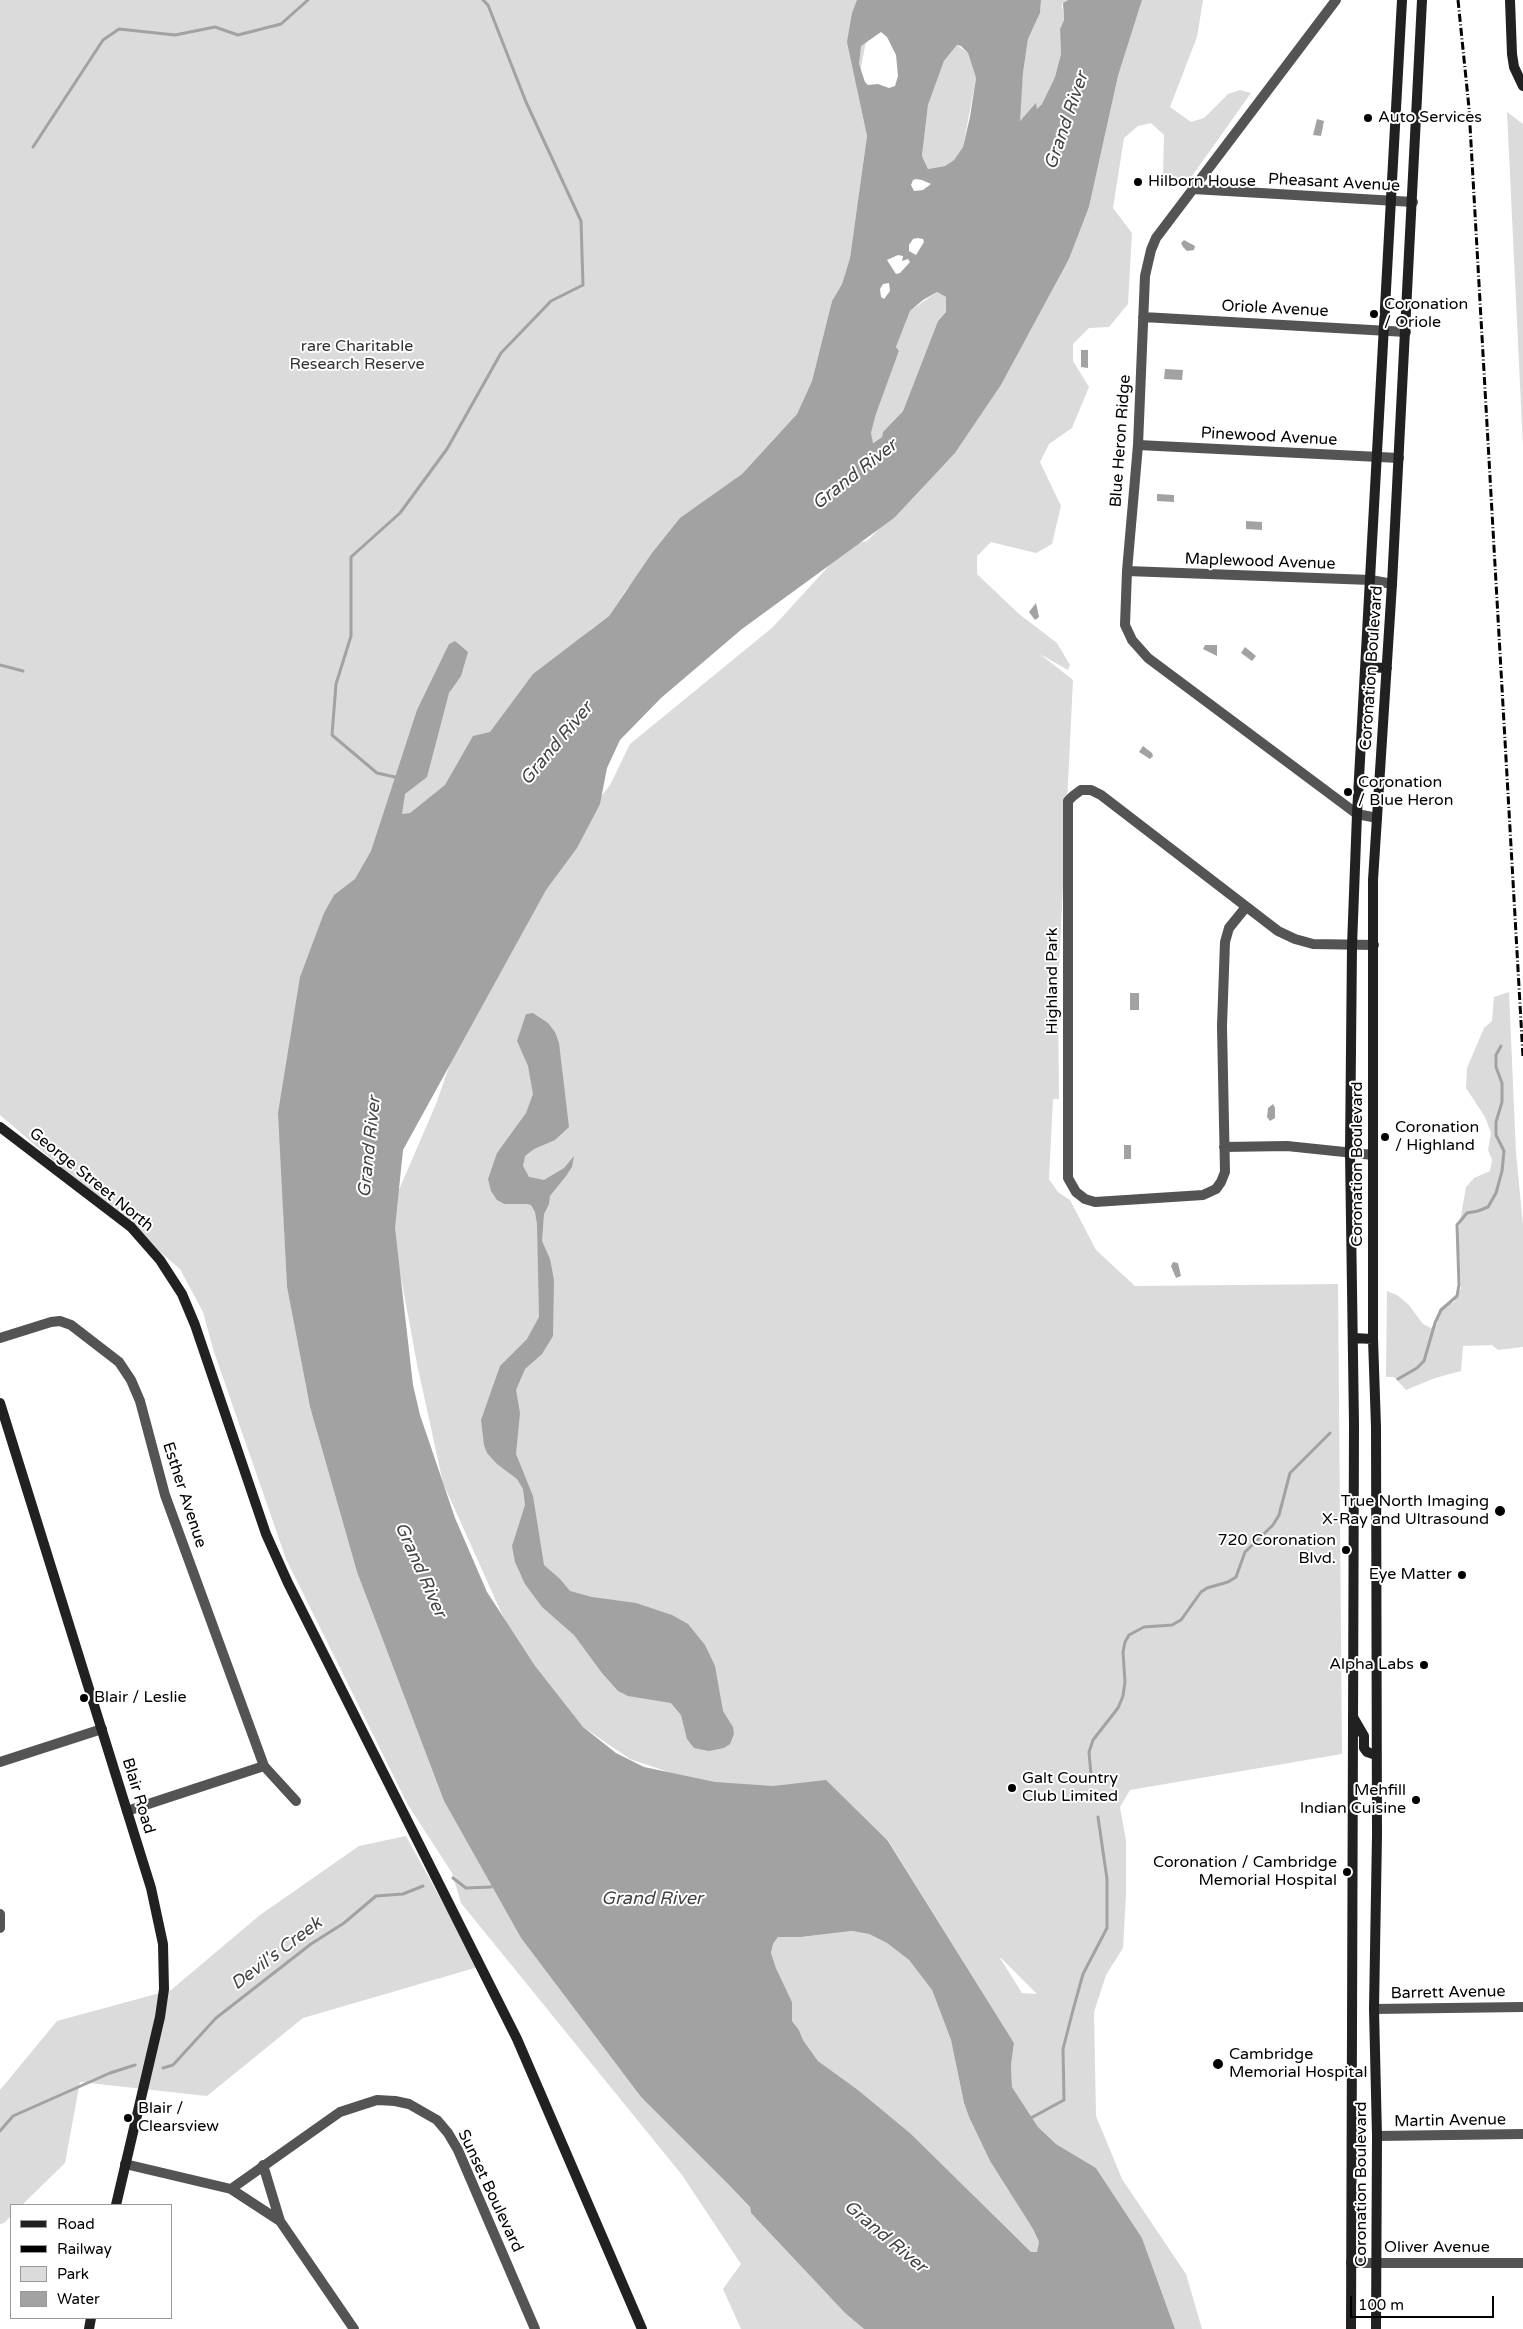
<!DOCTYPE html>
<html>
<head>
<meta charset="utf-8">
<style>
  body { margin:0 }
  #map { position:relative; width:1523px; height:2329px; overflow:hidden; background:#fff; font-family:"Varela Round",sans-serif }
  canvas { display:block }
  .legend { position:absolute; left:10px; top:2204px; width:162px; height:115px; box-sizing:border-box; background:#fff; border:1px solid #999; margin:0; padding:6px 9px; list-style:none; font-size:15px; color:#000 }
  .legend li { display:flex; align-items:center; gap:10px; height:25px }
  .legend b { width:25px; border:1px solid #999 }
  .scale { position:absolute; left:1350px; top:2296px; width:144px; height:22px; box-sizing:border-box; border:2px solid #000; border-top:0; padding-left:6px; font-size:15px; line-height:18px; white-space:nowrap; color:#000; -webkit-text-stroke:4px #fff; paint-order:stroke }
</style>
</head>
<body>
<div id="map">
<canvas width="1523" height="2329"></canvas>
<ul class="legend">
<li><b style="height:6px;background:#212121"></b>Road</li>
<li><b style="height:6px;background:#000"></b>Railway</li>
<li><b style="height:14px;background:#dbdbdb"></b>Park</li>
<li><b style="height:14px;background:#a2a2a2"></b>Water</li>
</ul>
<div class="scale">100 m</div>
</div>
<script>
const g = document.querySelector('canvas').getContext('2d');
g.lineJoin = 'round';
function fillPath(path, color) { g.fillStyle = color; g.fill(path, 'evenodd'); }
const shape = rows => new Path2D(rows.map(r => 'M' + r).join(''));
function strokePath(path, color, width, dash) { g.strokeStyle = color; g.lineWidth = width; g.lineCap = dash ? 'butt' : 'round'; g.setLineDash(dash || []); g.stroke(path); }
function label(font, color, halo, rows, align = 'center') {
  g.font = font + ' "Varela Round",sans-serif'; g.lineWidth = 4; g.setLineDash([]); g.textBaseline = 'middle'; g.strokeStyle = halo; g.fillStyle = color; for (const [text, x, y, turn = 0] of rows) {
    g.save(); g.translate(x, y); g.rotate((+turn || 0) * Math.PI / 180); g.textAlign = isNaN(turn) ? turn : align; if (halo) g.strokeText(text, 0, 0); g.fillText(text, 0, 0); g.restore();
  }
}
const green = shape([
  [0,0,874,0,857,88,867,136,850,258,842,284,832,301,812,381,797,414,742,474,705,501,626,590,609,616,590,630,283,1206,287,1287,310,1407,357,1572,444,1801,521,1938,641,2097,731,2187,750,2207,751,2213,845,2313,864,2329,741,2329,723,2289,741,2264,682,2175,461,1903,452,1873,408,1805,286,1559,213,1349,203,1312,180,1269,0,1115],
  [1041,0,1068,0,1062,4,1064,20,1060,29,1061,54,1055,77,1042,104,1037,110,1036,106,1019,122,1023,73,1028,39,1040,13],
  [1142,0,1203,0,1197,37,1170,107,1191,122,1204,118,1228,94,1240,90,1251,93,1192,176,1173,181,1163,174,1164,135,1151,123,1138,126,1124,138,1113,208,1132,233,1128,304,1109,327,1089,328,1073,344,1073,361,1089,387,1072,428,1049,444,1040,462,1061,506,1052,544,1036,553,991,542,977,556,977,574,1019,614,1057,643,1070,665,1068,670,1040,654,1073,680,1058,989,1059,1099,1053,1099,1049,1179,1058,1192,1070,1200,1096,1250,1135,1286,1338,1284,1342,1754,1130,1790,1120,1807,1126,1841,1126,1894,1123,1948,1106,1975,1094,2012,1096,2116,1122,2179,1186,2274,1202,2329,1175,2329,1142,2238,1096,2168,1056,2144,1038,2127,1012,2087,1011,2065,1014,2043,888,1840,727,1792,630,1759,583,1727,523,1661,443,1483,417,1364,389,1213,436,1104,497,930,610,785,630,744,773,627,848,545,867,541,955,453,1001,385,1069,259,1089,207,1118,76],
  [1000,1958,1001,1958,1037,1994,1022,1993],
  [957,45,968,53,976,78,963,147,954,160,945,166,928,169,922,156,928,105,944,61],
  [1507,112,1523,124,1523,447],
  [937,292,946,297,946,312,938,321,903,411,883,432,882,437,872,443,871,433,876,414,899,351,896,347,910,311],
  [1509,992,1516,1153,1523,1225,1523,1347,1498,1350,1492,1345,1463,1346,1461,1371,1435,1378,1406,1390,1394,1377,1386,1377,1387,1291,1397,1295,1409,1305,1423,1324,1431,1328,1437,1324,1440,1308,1454,1302,1461,1288,1458,1233,1466,1187,1474,1178,1490,1171,1492,1160,1488,1150,1491,1133,1485,1117,1466,1088,1467,1068,1484,1028,1492,1021,1494,997],
  [406,1836,478,1967,303,2018,207,2096,80,2082,65,2163,22,2205,11,2205,11,2216,4,2223,0,2224,0,2090,57,2021,171,1990,260,1915,359,1846],
  [852,1931,869,1934,887,1943,909,1960,932,1990,951,2040,964,2103,969,2117,990,2161,1033,2229,1039,2242,1038,2252,1031,2252,910,2133,858,2090,818,2061,803,2040,799,2030,792,2021,792,2002,776,1968,771,1953,773,1944,778,1937,802,1937]
]);
const water = shape([
  [857,0,1041,0,1040,13,1028,39,1023,73,1020,121,1036,103,1037,109,1042,104,1055,77,1061,54,1060,29,1064,20,1063,3,1068,0,1142,0,1118,76,1089,207,1069,259,1001,385,955,453,894,518,742,629,661,698,620,740,607,768,600,804,577,848,546,890,403,1150,395,1228,413,1385,420,1415,455,1518,487,1592,535,1666,583,1727,616,1753,644,1767,715,1782,773,1786,826,1780,888,1841,1014,2043,1011,2065,1012,2087,1038,2127,1056,2144,1096,2168,1142,2238,1175,2329,864,2329,845,2313,751,2213,750,2207,731,2187,641,2097,521,1938,444,1801,357,1572,310,1407,287,1287,278,1113,300,977,324,913,334,895,355,879,371,851,417,710,449,644,455,641,468,652,461,676,449,693,427,777,405,794,402,814,410,813,445,785,473,736,490,732,533,674,609,616,652,553,680,518,742,474,797,414,812,381,832,301,842,284,850,258,867,136,847,42,852,13],
  [881,32,887,37,896,55,898,76,895,86,889,88,878,84,868,85,865,82,859,64,861,46],
  [957,45,961,46,968,53,976,78,970,117,963,147,954,160,945,166,928,169,922,156,928,105,944,61],
  [916,179,922,180,931,184,923,190,914,191,911,185,913,180],
  [917,238,923,239,924,242,916,255,909,251,909,245,913,239],
  [898,255,903,256,902,261,908,259,910,262,900,273,896,274,887,260],
  [889,283,890,291,884,299,881,297,880,289,883,284],
  [937,292,946,297,946,312,938,321,903,411,883,432,882,437,873,443,871,433,876,414,899,351,896,347,910,311,923,300],
  [852,1931,869,1934,887,1943,909,1960,932,1990,951,2040,964,2103,969,2117,990,2161,1033,2229,1039,2242,1037,2252,1031,2252,910,2133,858,2090,818,2061,803,2040,799,2030,792,2021,792,2002,776,1968,771,1953,773,1944,778,1937,801,1937],
  [1317,119,1324,121,1321,136,1313,135],
  [1184,240,1195,246,1194,250,1187,251,1183,247,1181,243],
  [1081,350,1088,350,1088,368,1081,367],
  [1165,369,1183,370,1182,380,1164,379],
  [1157,494,1174,495,1174,502,1157,501],
  [1246,521,1262,522,1262,530,1246,529],
  [1036,603,1039,617,1035,620,1029,612],
  [1205,645,1217,645,1217,656,1203,649],
  [1245,647,1256,656,1252,661,1241,653],
  [1143,746,1152,753,1153,756,1150,759,1139,752],
  [1130,993,1139,993,1139,1010,1130,1010],
  [533,1013,548,1023,555,1032,559,1043,569,1127,555,1140,534,1149,525,1156,523,1166,529,1177,544,1180,564,1168,574,1156,572,1167,566,1176,550,1196,549,1204,544,1214,542,1241,550,1259,554,1280,553,1336,542,1354,525,1369,516,1390,520,1413,516,1454,533,1496,544,1565,560,1579,570,1591,592,1597,636,1603,672,1615,688,1624,705,1645,715,1666,723,1711,733,1727,734,1734,730,1744,724,1748,709,1751,694,1748,687,1739,681,1715,671,1703,628,1696,618,1691,602,1673,574,1635,542,1607,525,1584,515,1562,512,1546,525,1505,523,1489,517,1479,497,1464,487,1453,484,1445,481,1420,500,1366,527,1339,539,1317,537,1224,535,1212,531,1205,527,1204,504,1204,497,1200,491,1191,488,1179,497,1153,526,1113,533,1094,528,1066,517,1041,526,1014],
  [1273,1104,1275,1108,1275,1118,1270,1121,1267,1117,1268,1108],
  [1124,1145,1131,1145,1131,1159,1124,1159],
  [1173,1262,1178,1263,1181,1276,1176,1278,1171,1266]
]);
const stream = shape([
  [33,147,103,40,119,29,175,35,215,27,238,35,281,24,308,0],
  [0,665,23,671],
  [395,777,377,773,332,735,336,684,351,636,351,557,400,513,447,449,501,353,551,301,583,285,581,221,526,102,488,5,483,0],
  [1398,1379,1417,1368,1424,1361,1435,1323,1441,1310,1457,1296,1459,1285,1457,1225,1467,1213,1478,1211,1488,1207,1496,1193,1502,1171,1504,1151,1496,1135,1496,1122,1502,1102,1502,1083,1496,1067,1496,1055,1501,1046],
  [1091,1775,1089,1752,1093,1740,1118,1708,1123,1696,1125,1682,1123,1652,1125,1642,1129,1635,1144,1627,1172,1625,1181,1620,1201,1592,1207,1588,1228,1582,1236,1577,1245,1552,1273,1525,1279,1515,1290,1473,1330,1433],
  [453,1878,466,1888,491,1887],
  [163,2068,173,2065,216,2018,311,1944,344,1923,376,1896,403,1894,423,1886],
  [1029,2119,1064,2100,1063,2049,1073,2010,1083,1974,1107,1928,1107,1879,1098,1817],
  [0,2131,13,2116,110,2073,135,2065]
]);
const street = shape([
  [1336,0,1156,238,1151,250,1145,276,1138,445,1127,571,1125,625,1132,640,1148,658,1357,814,1377,818],
  [1193,189,1413,202],
  [1143,317,1406,332],
  [1138,445,1399,458],
  [1127,571,1371,580,1392,584],
  [1246,907,1229,928,1225,942,1222,1026,1225,1172,1221,1182,1216,1189,1203,1195,1095,1202,1085,1199,1076,1192,1068,1178,1068,801,1073,796,1081,790,1091,790,1101,795,1278,931,1295,939,1313,944,1374,945],
  [1224,1147,1287,1146,1373,1155],
  [0,1338,51,1322,60,1321,71,1325,119,1362,131,1380,140,1401,165,1495,264,1766,296,1801],
  [0,1762,102,1729],
  [127,1811,264,1766],
  [0,1914,0,1928],
  [1374,2009,1523,2007],
  [1377,2136,1523,2134],
  [125,2164,231,2189,280,2221],
  [263,2165,280,2221,354,2329],
  [231,2189,340,2112,377,2100,395,2101,409,2104,437,2120,448,2133,458,2150,535,2329],
  [1351,2263,1523,2263]
]);
const secondary = shape([
  [1510,0,1512,54,1514,67,1523,86],
  [1366,667,1387,668],
  [0,1127,131,1227,160,1260,182,1294,195,1325,266,1534,288,1583,517,2039,642,2329],
  [1353,1338,1373,1339],
  [0,1403,151,1888,163,1944,164,1989,160,2017,116,2205],
  [1353,1717,1364,1736,1364,1748,1367,1752,1376,1755],
  [89,2329,91,2318],
  [1351,2329,1354,1424,1350,1153,1352,946,1357,814,1402,0],
  [1376,2329,1377,2136,1374,2009,1377,1835,1376,1427,1373,1339,1373,880,1392,584,1422,0]
]);
const rail = shape([
  [1458,0,1469,108,1523,1057]
]);
const markers = [
  [1368,118,5,"#000"],
  [1138,182,5,"#000"],
  [1374,314,5,"#000"],
  [1348,792,5,"#000"],
  [1385,1137,5,"#000"],
  [1500,1511,6,"#000"],
  [1346,1550,5,"#000"],
  [1462,1575,5,"#000"],
  [1424,1665,5,"#000"],
  [84,1698,5,"#000"],
  [1012,1788,5,"#000"],
  [1416,1800,5,"#000"],
  [1347,1872,5,"#000"],
  [1218,2064,6,"#000"],
  [128,2118,5,"#000"]
];
const poiNames = [
  ["Auto Services",1378,118],
  ["Hilborn House",1148,182],
  ["Coronation",1384,305],
  ["/ Oriole",1384,323],
  ["Coronation",1358,783],
  ["/ Blue Heron",1358,801],
  ["Coronation",1395,1128],
  ["/ Highland",1395,1146],
  ["True North Imaging",1489,1502,"right"],
  ["X-Ray and Ultrasound",1489,1520,"right"],
  ["720 Coronation",1336,1541,"right"],
  ["Blvd.",1336,1559,"right"],
  ["Eye Matter",1452,1575,"right"],
  ["Alpha Labs",1414,1665,"right"],
  ["Blair / Leslie",94,1698],
  ["Galt Country",1022,1779],
  ["Club Limited",1022,1797],
  ["Mehfill",1406,1791,"right"],
  ["Indian Cuisine",1406,1809,"right"],
  ["Coronation / Cambridge",1337,1863,"right"],
  ["Memorial Hospital",1337,1881,"right"],
  ["Cambridge",1229,2055],
  ["Memorial Hospital",1229,2073],
  ["Blair /",138,2109],
  ["Clearsview",138,2127]
];
const streetNames = [
  ["Pheasant Avenue",1334,183,3],
  ["Oriole Avenue",1275,309,3],
  ["Pinewood Avenue",1269,437,3],
  ["Blue Heron Ridge",1121,441,-86],
  ["Maplewood Avenue",1260,562,2],
  ["Coronation Boulevard",1372,668,-86],
  ["Highland Park",1053,981,-90],
  ["Coronation Boulevard",1358,1164,-90],
  ["George Street North",91,1180,39],
  ["Esther Avenue",184,1495,72],
  ["Blair Road",138,1796,73],
  ["Barrett Avenue",1448,1993,-1],
  ["Martin Avenue",1450,2121,-1],
  ["Coronation Boulevard",1362,2184,-90],
  ["Sunset Boulevard",490,2191,65],
  ["Oliver Avenue",1437,2248]
];
const parkNames = [
  ["rare Charitable",357,347],
  ["Research Reserve",357,365]
];
const waterNames = [
  ["Grand River",1067,121,-71],
  ["Grand River",855,475,-38],
  ["Grand River",557,744,-50],
  ["Grand River",370,1147,-84],
  ["Grand River",420,1570,66],
  ["Grand River",652,1899],
  ["Devil's Creek",277,1954,-37],
  ["Grand River",885,2237,40]
];
fillPath(green, '#dbdbdb');
fillPath(water, '#a2a2a2');
strokePath(stream, '#a2a2a2', 3);
strokePath(street, '#545454', 10);
strokePath(secondary, '#212121', 10);
strokePath(rail, '#000', 3, [8, 2.5, 1, 2.5]);
for (const [x, y, r, color] of markers) { const dot = new Path2D(); dot.arc(x, y, r, 0, 2 * Math.PI); g.fillStyle = color; g.fill(dot); strokePath(dot, '#fff', 2); }
label('16px', '#000', '#fff', poiNames, 'left');
label('16px', '#000', '#fff', streetNames);
label('16px', '#323232', '#fff', parkNames);
label('italic 18px', '#434343', '#fff', waterNames);
</script>
</body>
</html>
